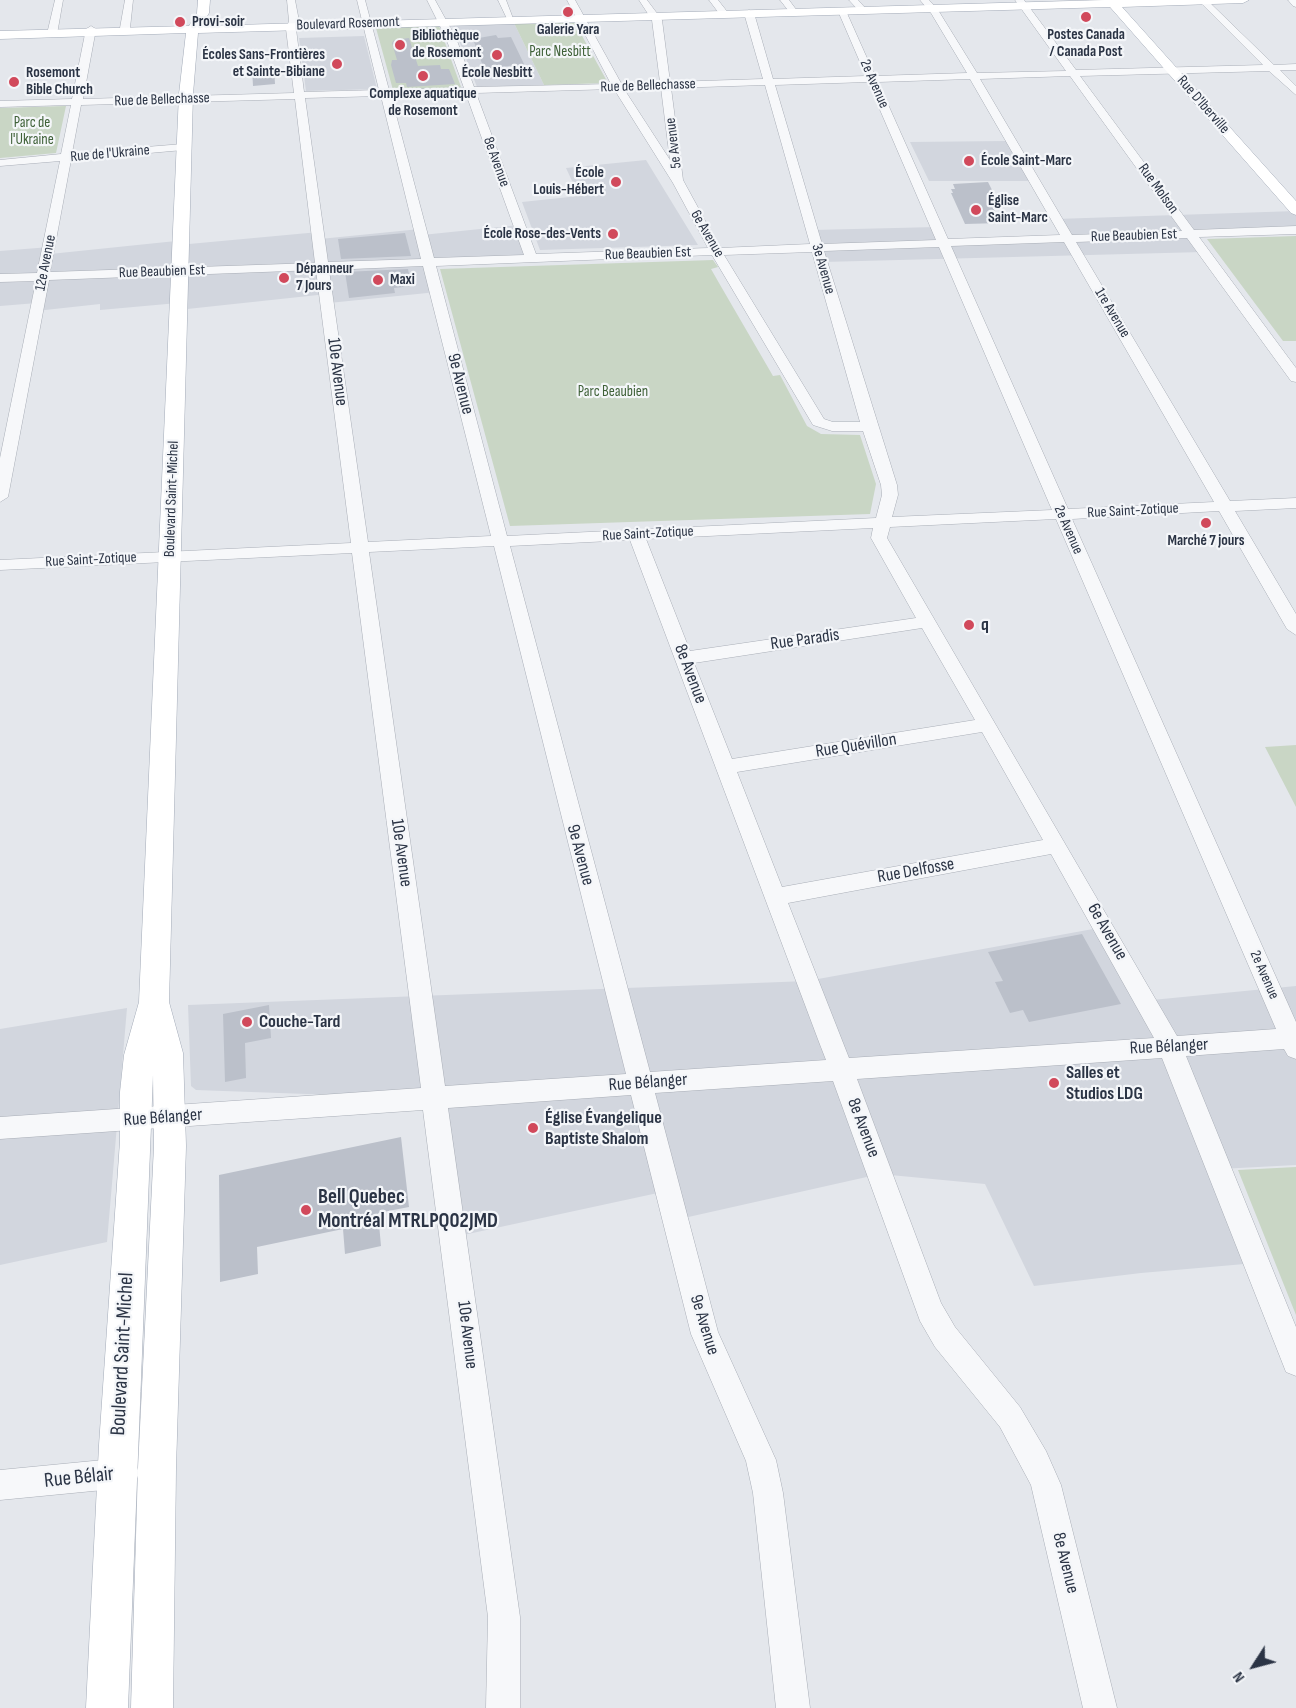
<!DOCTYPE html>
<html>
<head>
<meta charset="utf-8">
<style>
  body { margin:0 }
  #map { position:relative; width:1296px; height:1708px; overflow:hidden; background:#e4e7ec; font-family:"Sofia Sans Condensed",sans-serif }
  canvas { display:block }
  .north { position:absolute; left:1224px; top:1636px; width:60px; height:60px; -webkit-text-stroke:4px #f4f6f9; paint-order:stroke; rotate:234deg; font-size:16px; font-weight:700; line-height:24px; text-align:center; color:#2b3445 }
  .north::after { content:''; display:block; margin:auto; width:21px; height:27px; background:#2b3445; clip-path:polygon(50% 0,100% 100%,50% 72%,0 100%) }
</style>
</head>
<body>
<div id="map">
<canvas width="1296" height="1708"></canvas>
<div class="north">N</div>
</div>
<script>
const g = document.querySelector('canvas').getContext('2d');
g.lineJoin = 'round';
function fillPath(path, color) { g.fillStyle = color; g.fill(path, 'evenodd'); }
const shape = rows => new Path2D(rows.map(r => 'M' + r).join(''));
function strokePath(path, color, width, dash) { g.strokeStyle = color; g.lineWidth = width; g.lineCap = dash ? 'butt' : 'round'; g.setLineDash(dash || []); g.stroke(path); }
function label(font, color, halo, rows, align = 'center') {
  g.font = font + ' "Sofia Sans Condensed",sans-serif'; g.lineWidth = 4.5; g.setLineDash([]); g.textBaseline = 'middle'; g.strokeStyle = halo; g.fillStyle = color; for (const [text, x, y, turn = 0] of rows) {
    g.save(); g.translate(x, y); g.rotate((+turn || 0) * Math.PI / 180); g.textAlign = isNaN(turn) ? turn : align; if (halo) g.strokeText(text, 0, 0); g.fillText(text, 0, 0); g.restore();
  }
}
const built = shape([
  [514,23,544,85,477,87,453,25],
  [364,36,377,89,306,91,299,38],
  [1006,141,1030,181,929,181,910,142],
  [646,160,698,245,540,250,522,202,579,196,566,168],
  [1296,211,1296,230,1192,235,1203,252,823,262,813,230,936,227,943,243,1067,239,1056,219],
  [519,225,531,258,429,263,437,292,329,303,327,294,178,310,178,303,100,310,100,304,36,311,37,303,0,306,0,251,50,247,50,254,176,241,189,244,319,232,320,239,420,229,422,235],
  [1104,927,1152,1000,1296,986,1296,1165,1220,1169,1256,1263,1141,1273,1034,1286,985,1184,880,1174,675,1220,667,1191,454,1237,439,1121,418,1098,196,1090,191,1086,188,1005,807,981],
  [127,1008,107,1242,0,1265,0,1029]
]);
const green = shape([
  [514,23,575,23,608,83,544,85],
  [439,26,461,87,393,90,376,28],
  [66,106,56,153,0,158,0,108],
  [1296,236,1296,341,1283,341,1207,239],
  [713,260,718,267,711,269,719,283,773,376,780,375,807,426,821,434,860,435,876,484,870,514,510,526,440,269],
  [1296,745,1296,807,1265,747],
  [1296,1167,1296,1315,1238,1170]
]);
const building = shape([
  [496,35,498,38,511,37,524,64,484,69,473,39],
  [409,38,418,66,440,65,441,69,449,69,455,84,407,87,406,83,396,83,391,65,392,60,397,60,392,43,394,40],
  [274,67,275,84,253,86,252,68],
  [988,182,998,202,990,202,1001,223,965,224,951,193,953,193,951,189,955,189,953,184],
  [405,233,411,256,341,259,338,239],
  [408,269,411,286,394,288,395,293,349,298,345,272],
  [1082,934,1121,1004,1029,1022,1023,1010,1010,1013,995,982,1003,981,988,952],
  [269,1005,271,1038,245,1043,246,1078,225,1082,223,1014],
  [401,1137,409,1207,378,1213,381,1246,345,1254,343,1229,257,1247,258,1274,220,1282,219,1175]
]);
const minor = shape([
  [55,0,63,0,57,34,52,37,47,34,55,0],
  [125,0,133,0,130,28,125,31,120,28,125,0],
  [287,0,295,0,299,21,296,29,304,92,379,90,357,0,365,0,389,90,464,88,446,38,427,0,435,0,456,38,474,87,611,84,567,0,575,0,621,83,660,82,652,20,639,0,647,0,662,20,670,82,763,79,744,13,749,10,754,13,773,79,866,76,838,11,842,8,846,11,875,76,967,73,931,13,920,0,929,0,938,10,977,73,1066,71,1015,0,1024,0,1076,70,1263,65,1198,0,1207,0,1274,65,1296,64,1296,70,1280,70,1296,86,1296,95,1269,71,1080,76,1194,230,1296,226,1296,234,1199,237,1296,368,1296,382,1291,381,1187,238,1076,242,1230,501,1296,498,1296,508,1235,511,1296,614,1296,635,1287,629,1219,511,1072,519,1296,1022,1296,1059,1288,1056,1284,1049,1186,1056,1296,1327,1296,1376,1286,1372,1162,1058,857,1079,941,1303,955,1327,1020,1407,1046,1451,1061,1485,1117,1708,1083,1708,1031,1485,1000,1427,935,1347,920,1321,833,1081,655,1093,718,1332,776,1460,783,1493,810,1708,776,1708,753,1493,746,1461,691,1334,631,1095,448,1108,520,1617,520,1708,486,1708,488,1617,423,1110,0,1139,0,1117,421,1088,352,553,0,570,0,560,351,543,316,270,49,280,8,497,0,502,0,458,36,281,0,282,0,274,37,273,60,161,0,166,0,160,61,154,71,105,0,107,0,101,72,99,86,29,91,26,96,29,83,99,294,93,286,29,289,21,287,0],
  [1070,76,1182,231,1072,235,980,79,1070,76],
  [970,79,1060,235,948,239,878,82,970,79],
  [868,82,936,240,822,244,775,85,868,82],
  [765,85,810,244,720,248,683,180,671,88,765,85],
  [661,88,670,160,624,89,661,88],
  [614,89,673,183,708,248,536,254,476,93,614,89],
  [466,94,524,255,434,258,391,96,466,94],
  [381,96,421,259,328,262,305,98,381,96],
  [295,99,315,263,50,272,71,160,183,150,188,147,183,144,72,153,81,105,295,99],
  [1064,242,1214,502,1068,509,951,246,1064,242],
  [939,247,1052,510,892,517,898,495,897,485,824,251,939,247],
  [812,252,860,422,833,422,824,419,724,255,812,252],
  [712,255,813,425,832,431,863,431,881,485,882,495,876,518,507,536,436,266,712,255],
  [423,266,491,536,368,542,329,270,423,266],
  [1056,519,1276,1029,1177,1036,887,538,890,527,1056,519],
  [873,528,871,538,916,618,690,651,646,539,873,528],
  [630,540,819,1042,826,1060,650,1072,510,546,630,540],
  [494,546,626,1074,445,1086,369,552,494,546],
  [922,628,975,720,732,759,694,663,922,628],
  [982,732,1043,840,782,887,737,772,982,732],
  [1051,854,1154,1038,849,1058,788,903,1051,854],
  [498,0,506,0,514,21,508,21,498,0],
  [709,0,718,0,729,14,727,16,721,16,709,0],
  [780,0,789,0,798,12,797,14,791,14,780,0],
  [849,0,858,0,867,10,860,12,849,0],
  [1288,0,1296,0,1296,7,1293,6,1288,0],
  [124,1458,135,1462,139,1473,135,1484,124,1488,0,1500,0,1470,124,1458]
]);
const major = shape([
  [198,0,210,0,209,13,201,26,1104,0,1249,0,1243,3,1122,7,1296,201,1296,215,1291,213,1110,7,198,33,193,94,169,1002,183,1053,186,1146,176,1468,173,1708,131,1708,138,1468,154,1146,153,1075,128,1708,86,1708,99,1445,120,1141,120,1092,124,1055,139,1002,179,94,186,33,0,39,0,31,189,26,197,13,198,0]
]);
const markers = [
  [568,12,6,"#d1495b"],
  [1086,17,6,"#d1495b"],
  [180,22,6,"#d1495b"],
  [400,45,6,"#d1495b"],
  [497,55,6,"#d1495b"],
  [337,64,6,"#d1495b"],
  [423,76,6,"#d1495b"],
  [14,82,6,"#d1495b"],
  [969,161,6,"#d1495b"],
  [616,182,6,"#d1495b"],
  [976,210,6,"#d1495b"],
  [613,234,6,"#d1495b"],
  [284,278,6,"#d1495b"],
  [378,280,6,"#d1495b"],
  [1206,523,6,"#d1495b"],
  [969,625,6,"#d1495b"],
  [247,1022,6,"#d1495b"],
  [1054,1083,6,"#d1495b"],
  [533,1128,6,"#d1495b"],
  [306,1210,6,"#d1495b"]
];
const farPoinames = [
  ["Provi-soir",192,22],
  ["Galerie Yara",568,30,"center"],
  ["Postes Canada",1086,35,"center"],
  ["/ Canada Post",1086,52,"center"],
  ["Bibliothèque",412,36],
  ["de Rosemont",412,53],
  ["Écoles Sans-Frontières",325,55,"right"],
  ["et Sainte-Bibiane",325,72,"right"],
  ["Rosemont",26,73],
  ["Bible Church",26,90],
  ["École Nesbitt",497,73,"center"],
  ["Complexe aquatique",423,94,"center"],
  ["de Rosemont",423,111,"center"],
  ["École Saint-Marc",981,161],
  ["École",604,173,"right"],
  ["Louis-Hébert",604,190,"right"],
  ["Église",988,201],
  ["Saint-Marc",988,218],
  ["École Rose-des-Vents",601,234,"right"],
  ["Dépanneur",296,269],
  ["7 Jours",296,286],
  ["Maxi",390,280],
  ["Marché 7 jours",1206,541,"center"]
];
const farStreetnames = [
  ["Boulevard Rosemont",348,24,-2],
  ["2e Avenue",874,84,66],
  ["Rue de Bellechasse",648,86,-2],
  ["Rue de Bellechasse",162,100,-2],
  ["Rue D'Iberville",1203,105,49],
  ["5e Avenue",674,143,-97],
  ["Rue de l'Ukraine",110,154,-5],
  ["8e Avenue",496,162,70],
  ["Rue Molson",1158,189,54],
  ["6e Avenue",707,234,60],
  ["Rue Beaubien Est",1134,236,-2],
  ["Rue Beaubien Est",648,254,-2],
  ["12e Avenue",46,263,-79],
  ["3e Avenue",823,269,74],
  ["Rue Beaubien Est",162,272,-2],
  ["1re Avenue",1112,313,59],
  ["Boulevard Saint-Michel",172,499,-88],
  ["Rue Saint-Zotique",1133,511,-3],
  ["2e Avenue",1068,530,66],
  ["Rue Saint-Zotique",648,534,-3],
  ["Rue Saint-Zotique",91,560,-3],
  ["2e Avenue",1264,975,66]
];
const farParknames = [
  ["Parc Nesbitt",560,52],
  ["Parc de",32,123],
  ["l'Ukraine",32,140],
  ["Parc Beaubien",613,392]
];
const streetNames = [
  ["10e Avenue",337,372,83],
  ["9e Avenue",460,384,76],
  ["Rue Paradis",805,640,-8],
  ["8e Avenue",690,674,69],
  ["Rue Quévillon",856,746,-9],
  ["10e Avenue",401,853,82],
  ["9e Avenue",580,855,75],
  ["Rue Delfosse",916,871,-10],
  ["6e Avenue",1107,932,60],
  ["Rue Bélanger",1169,1047,-3],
  ["Rue Bélanger",648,1083,-4],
  ["Rue Bélanger",163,1118,-4],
  ["8e Avenue",863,1128,69],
  ["9e Avenue",704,1325,73],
  ["10e Avenue",467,1335,83],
  ["8e Avenue",1065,1563,76]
];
const poiNames = [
  ["q",981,625],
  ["Couche-Tard",259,1022],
  ["Salles et",1066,1073],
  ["Studios LDG",1066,1094],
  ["Église Évangelique",545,1118],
  ["Baptiste Shalom",545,1139]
];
const nearPoinames = [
  ["Bell Quebec",318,1198],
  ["Montréal MTRLPQ02JMD",318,1222]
];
const nearStreetnames = [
  ["Boulevard Saint-Michel",123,1354,-87],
  ["Rue Bélair",79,1478,-6]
];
fillPath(built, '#d2d6de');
fillPath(green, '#c9d6c5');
fillPath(building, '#bbc0ca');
strokePath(minor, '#a9aeb7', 1);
strokePath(major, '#a3abb8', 1);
fillPath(minor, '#f7f8fa');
fillPath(major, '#fff');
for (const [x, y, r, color] of markers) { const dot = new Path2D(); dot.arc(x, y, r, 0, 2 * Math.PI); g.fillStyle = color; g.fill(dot); strokePath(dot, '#f4f6f9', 2); }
label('bold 15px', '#2b3445', '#f4f6f9', farPoinames, 'left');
label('15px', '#2b3445', '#f4f6f9', farStreetnames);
label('15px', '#3f6138', '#f4f6f9', farParknames);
label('18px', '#2b3445', '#f4f6f9', streetNames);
label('bold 18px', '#2b3445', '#f4f6f9', poiNames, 'left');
label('bold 21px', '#2b3445', '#f4f6f9', nearPoinames, 'left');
label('21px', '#2b3445', '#f4f6f9', nearStreetnames);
</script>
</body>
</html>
